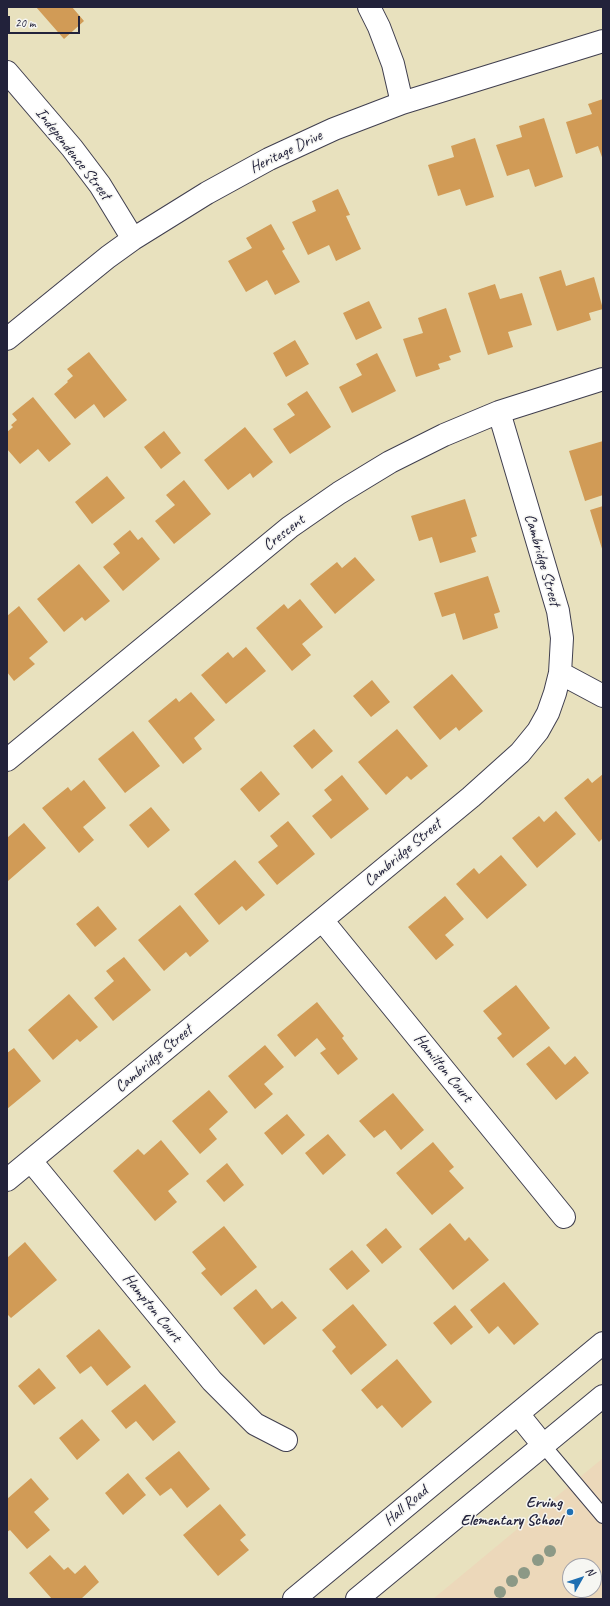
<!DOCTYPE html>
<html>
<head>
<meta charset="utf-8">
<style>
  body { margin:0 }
  #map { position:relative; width:610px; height:1606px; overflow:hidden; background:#e8e1be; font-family:Caveat,sans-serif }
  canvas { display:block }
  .frame { position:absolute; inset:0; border:8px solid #22223b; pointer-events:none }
  .north { position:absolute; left:562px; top:1558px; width:40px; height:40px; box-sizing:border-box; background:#f6f6f2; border:1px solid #a1a1a9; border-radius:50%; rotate:51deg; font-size:11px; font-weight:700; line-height:16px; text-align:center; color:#22223b }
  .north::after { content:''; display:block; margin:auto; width:14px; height:18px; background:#1f6fb2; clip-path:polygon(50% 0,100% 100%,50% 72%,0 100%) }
  .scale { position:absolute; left:8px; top:16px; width:72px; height:18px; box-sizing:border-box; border:2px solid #22223b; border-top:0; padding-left:5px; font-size:12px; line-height:14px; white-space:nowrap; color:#22223b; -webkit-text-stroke:3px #f6f6f2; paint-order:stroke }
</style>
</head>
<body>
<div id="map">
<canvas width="610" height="1606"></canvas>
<div class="frame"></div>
<div class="north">N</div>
<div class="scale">20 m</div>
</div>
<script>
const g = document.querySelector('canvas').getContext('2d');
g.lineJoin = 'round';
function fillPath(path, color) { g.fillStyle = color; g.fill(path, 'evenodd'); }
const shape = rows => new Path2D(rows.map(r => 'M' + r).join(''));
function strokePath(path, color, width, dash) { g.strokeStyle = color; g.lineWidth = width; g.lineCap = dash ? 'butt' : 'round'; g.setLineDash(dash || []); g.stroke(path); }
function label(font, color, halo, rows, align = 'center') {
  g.font = font + ' Caveat,sans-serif'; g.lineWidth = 3; g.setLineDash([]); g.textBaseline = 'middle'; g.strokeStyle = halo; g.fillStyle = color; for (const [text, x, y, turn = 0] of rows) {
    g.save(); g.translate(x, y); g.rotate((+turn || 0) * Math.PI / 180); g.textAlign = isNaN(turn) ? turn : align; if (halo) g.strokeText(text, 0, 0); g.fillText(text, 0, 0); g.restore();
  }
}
const built = shape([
  [603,1458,603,1599,433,1599],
  [570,1566,594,1566,594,1590,570,1590]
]);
const building = shape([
  [36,7,72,7,84,21,64,39],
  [603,99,603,160,598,146,576,154,566,122,592,114,588,104],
  [544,118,563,177,535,187,529,169,507,176,496,145,522,137,519,126],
  [475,138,494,197,466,206,460,189,438,196,428,165,454,157,451,146],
  [338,189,350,215,346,216,361,249,336,261,329,245,308,255,292,222,316,211,312,201],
  [271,224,285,249,282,251,300,282,275,295,267,280,246,292,228,261,252,248,246,238],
  [561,270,566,286,594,277,603,309,589,313,591,320,557,331,539,277],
  [495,284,500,299,522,293,532,325,508,332,513,347,488,355,468,293],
  [369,301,382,328,356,340,343,313],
  [446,308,461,352,449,356,451,360,438,364,440,369,416,377,403,339,423,333,418,318],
  [295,340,309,364,286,377,273,353],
  [89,352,127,400,104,418,94,404,75,419,54,394,68,382,67,381,73,376,67,369],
  [377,353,396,391,352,413,339,387,362,375,356,364],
  [307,391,331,427,290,454,273,429,295,415,287,404],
  [33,397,71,444,49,462,38,449,20,464,7,449,7,432,13,427,11,425,17,420,12,414],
  [245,427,273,462,253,478,250,473,228,490,204,460],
  [164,431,181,453,161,469,144,447],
  [603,441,603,495,585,501,569,451],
  [107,476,125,498,92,524,75,502],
  [184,480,211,514,174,544,155,521,175,505,166,495],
  [465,499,477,536,471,538,476,552,440,563,432,537,419,541,411,516],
  [603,506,603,552,590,510],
  [130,530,138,540,142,537,160,559,123,591,103,567,120,553,113,544],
  [355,557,375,580,335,614,310,584,337,562,342,568],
  [79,564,110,601,85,621,82,617,64,632,37,599],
  [488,576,500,612,494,614,498,628,463,640,455,613,442,617,434,593],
  [300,599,323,627,302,644,311,655,292,671,256,628,284,604,288,609],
  [19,606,48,642,29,658,35,664,14,681,7,672,7,616],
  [246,647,266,671,226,704,201,675,228,652,233,658],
  [452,674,483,711,459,731,456,727,440,740,413,707],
  [372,680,390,702,371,717,353,696],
  [191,692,215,720,194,738,202,749,183,764,148,721,176,698,179,702],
  [314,729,333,751,312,769,293,746],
  [397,729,428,766,411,780,407,776,386,795,358,762],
  [133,731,160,766,125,793,98,759],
  [261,771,280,794,259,812,240,789],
  [603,774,603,838,599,842,564,798,588,778,592,783],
  [342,775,369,809,331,839,312,816,332,800,324,790],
  [84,780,106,808,83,827,94,840,79,853,42,808,68,787,71,791],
  [151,807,170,830,148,848,129,825],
  [556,811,576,834,537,868,512,838,539,816,544,822],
  [288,821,315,854,277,885,258,862,278,846,270,836],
  [24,823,46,848,8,881,7,879,7,838],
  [501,855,527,885,487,919,456,884,474,868,479,874],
  [235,860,265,895,246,911,242,906,219,925,194,894],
  [445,896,464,919,445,935,454,945,436,960,408,927],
  [180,905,209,941,190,957,186,952,164,971,138,940],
  [98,906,117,929,95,947,76,924],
  [124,957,151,990,113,1021,94,998,114,981,106,971],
  [516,985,550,1028,513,1058,497,1038,502,1034,483,1011],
  [69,994,98,1027,80,1042,77,1039,53,1060,28,1030],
  [317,1002,344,1036,342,1038,358,1059,338,1075,320,1053,326,1049,317,1038,295,1057,277,1035],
  [265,1045,284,1067,264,1084,273,1094,255,1109,228,1076],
  [549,1046,565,1065,575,1056,589,1073,556,1100,526,1064],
  [14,1048,41,1081,7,1109,7,1053],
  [209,1090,228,1112,209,1129,217,1139,200,1154,172,1121],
  [393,1093,424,1130,401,1150,385,1130,374,1138,359,1121],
  [287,1114,305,1135,282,1155,264,1133],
  [328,1134,346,1155,323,1175,305,1153],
  [161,1140,189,1174,168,1191,177,1202,155,1221,113,1171,138,1149,144,1155],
  [433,1142,454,1167,449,1171,464,1188,432,1215,396,1173],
  [227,1163,244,1185,224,1202,206,1181],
  [450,1223,465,1241,469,1237,489,1260,453,1290,419,1249],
  [224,1226,257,1267,221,1296,201,1273,206,1269,192,1252],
  [386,1228,402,1247,382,1264,366,1245],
  [25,1242,57,1280,11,1318,7,1314,7,1258],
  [352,1250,370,1271,347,1290,329,1269],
  [504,1282,539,1324,514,1345,498,1326,489,1334,470,1310],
  [256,1289,272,1309,282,1301,297,1318,264,1345,233,1308],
  [353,1304,387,1345,351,1375,332,1351,336,1347,322,1330],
  [455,1305,473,1327,451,1345,433,1323],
  [99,1329,131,1367,107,1386,91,1366,80,1374,66,1356],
  [397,1359,432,1402,402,1428,382,1405,377,1409,361,1390],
  [39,1368,56,1388,34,1405,18,1386],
  [145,1384,176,1422,153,1441,136,1421,126,1429,111,1411],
  [82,1419,100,1440,77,1460,59,1438],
  [179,1451,210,1489,187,1508,171,1488,160,1496,145,1478],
  [128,1473,146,1495,123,1515,105,1493],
  [31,1478,49,1499,34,1512,50,1530,27,1549,10,1530,7,1532,7,1499],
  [220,1504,246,1535,240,1540,249,1550,218,1576,183,1535],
  [50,1555,64,1570,68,1567,75,1574,85,1565,99,1582,81,1599,52,1599,29,1573]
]);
const service = shape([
  [543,1445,603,1516]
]);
const minor = shape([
  [369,7,379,27,393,64,402,103],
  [7,72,72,148,100,185,133,239],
  [7,339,108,257,133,239,207,193,269,159,334,129,402,103,603,41],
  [560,673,603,696],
  [7,760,290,527,339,493,390,462,444,435,499,412,603,379],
  [322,920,564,1217],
  [31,1161,212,1381,255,1424,286,1440],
  [7,1180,471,797,520,753,538,731,548,713,555,693,560,673,562,638,558,611,499,412]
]);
const tertiary = shape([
  [518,1414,543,1445],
  [294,1599,603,1343],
  [357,1599,603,1396]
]);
const trees = [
  [550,1551],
  [538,1560],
  [524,1573],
  [512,1581],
  [500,1592]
];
const markers = [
  [570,1512,4,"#1f6fb2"]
];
const streetNames = [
  ["Heritage Drive",286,152,-26],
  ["Independence Street",73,154,52],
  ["Crescent",284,533,-38],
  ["Cambridge Street",542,560,74],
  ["Cambridge Street",403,853,-40],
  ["Cambridge Street",154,1059,-40],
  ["Hamilton Court",443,1068,51],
  ["Hampton Court",152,1308,51],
  ["Hall Road",406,1506,-40]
];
const poiNames = [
  ["Erving",562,1503],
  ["Elementary School",562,1521]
];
fillPath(built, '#ecd8ba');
fillPath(building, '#d19b56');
strokePath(service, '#403f4f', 16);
strokePath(minor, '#403f4f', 24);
strokePath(tertiary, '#403f4f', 24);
strokePath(service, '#fff', 14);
strokePath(minor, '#fff', 22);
strokePath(tertiary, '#fff', 22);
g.fillStyle = '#8c9986';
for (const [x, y] of trees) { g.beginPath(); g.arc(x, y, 6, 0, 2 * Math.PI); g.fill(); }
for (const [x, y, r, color] of markers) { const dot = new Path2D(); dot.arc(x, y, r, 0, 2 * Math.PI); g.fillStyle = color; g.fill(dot); strokePath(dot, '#f6f6f2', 1.5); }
label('16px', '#22223b', '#f6f6f2', streetNames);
label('bold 16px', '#22223b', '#f6f6f2', poiNames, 'right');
</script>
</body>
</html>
